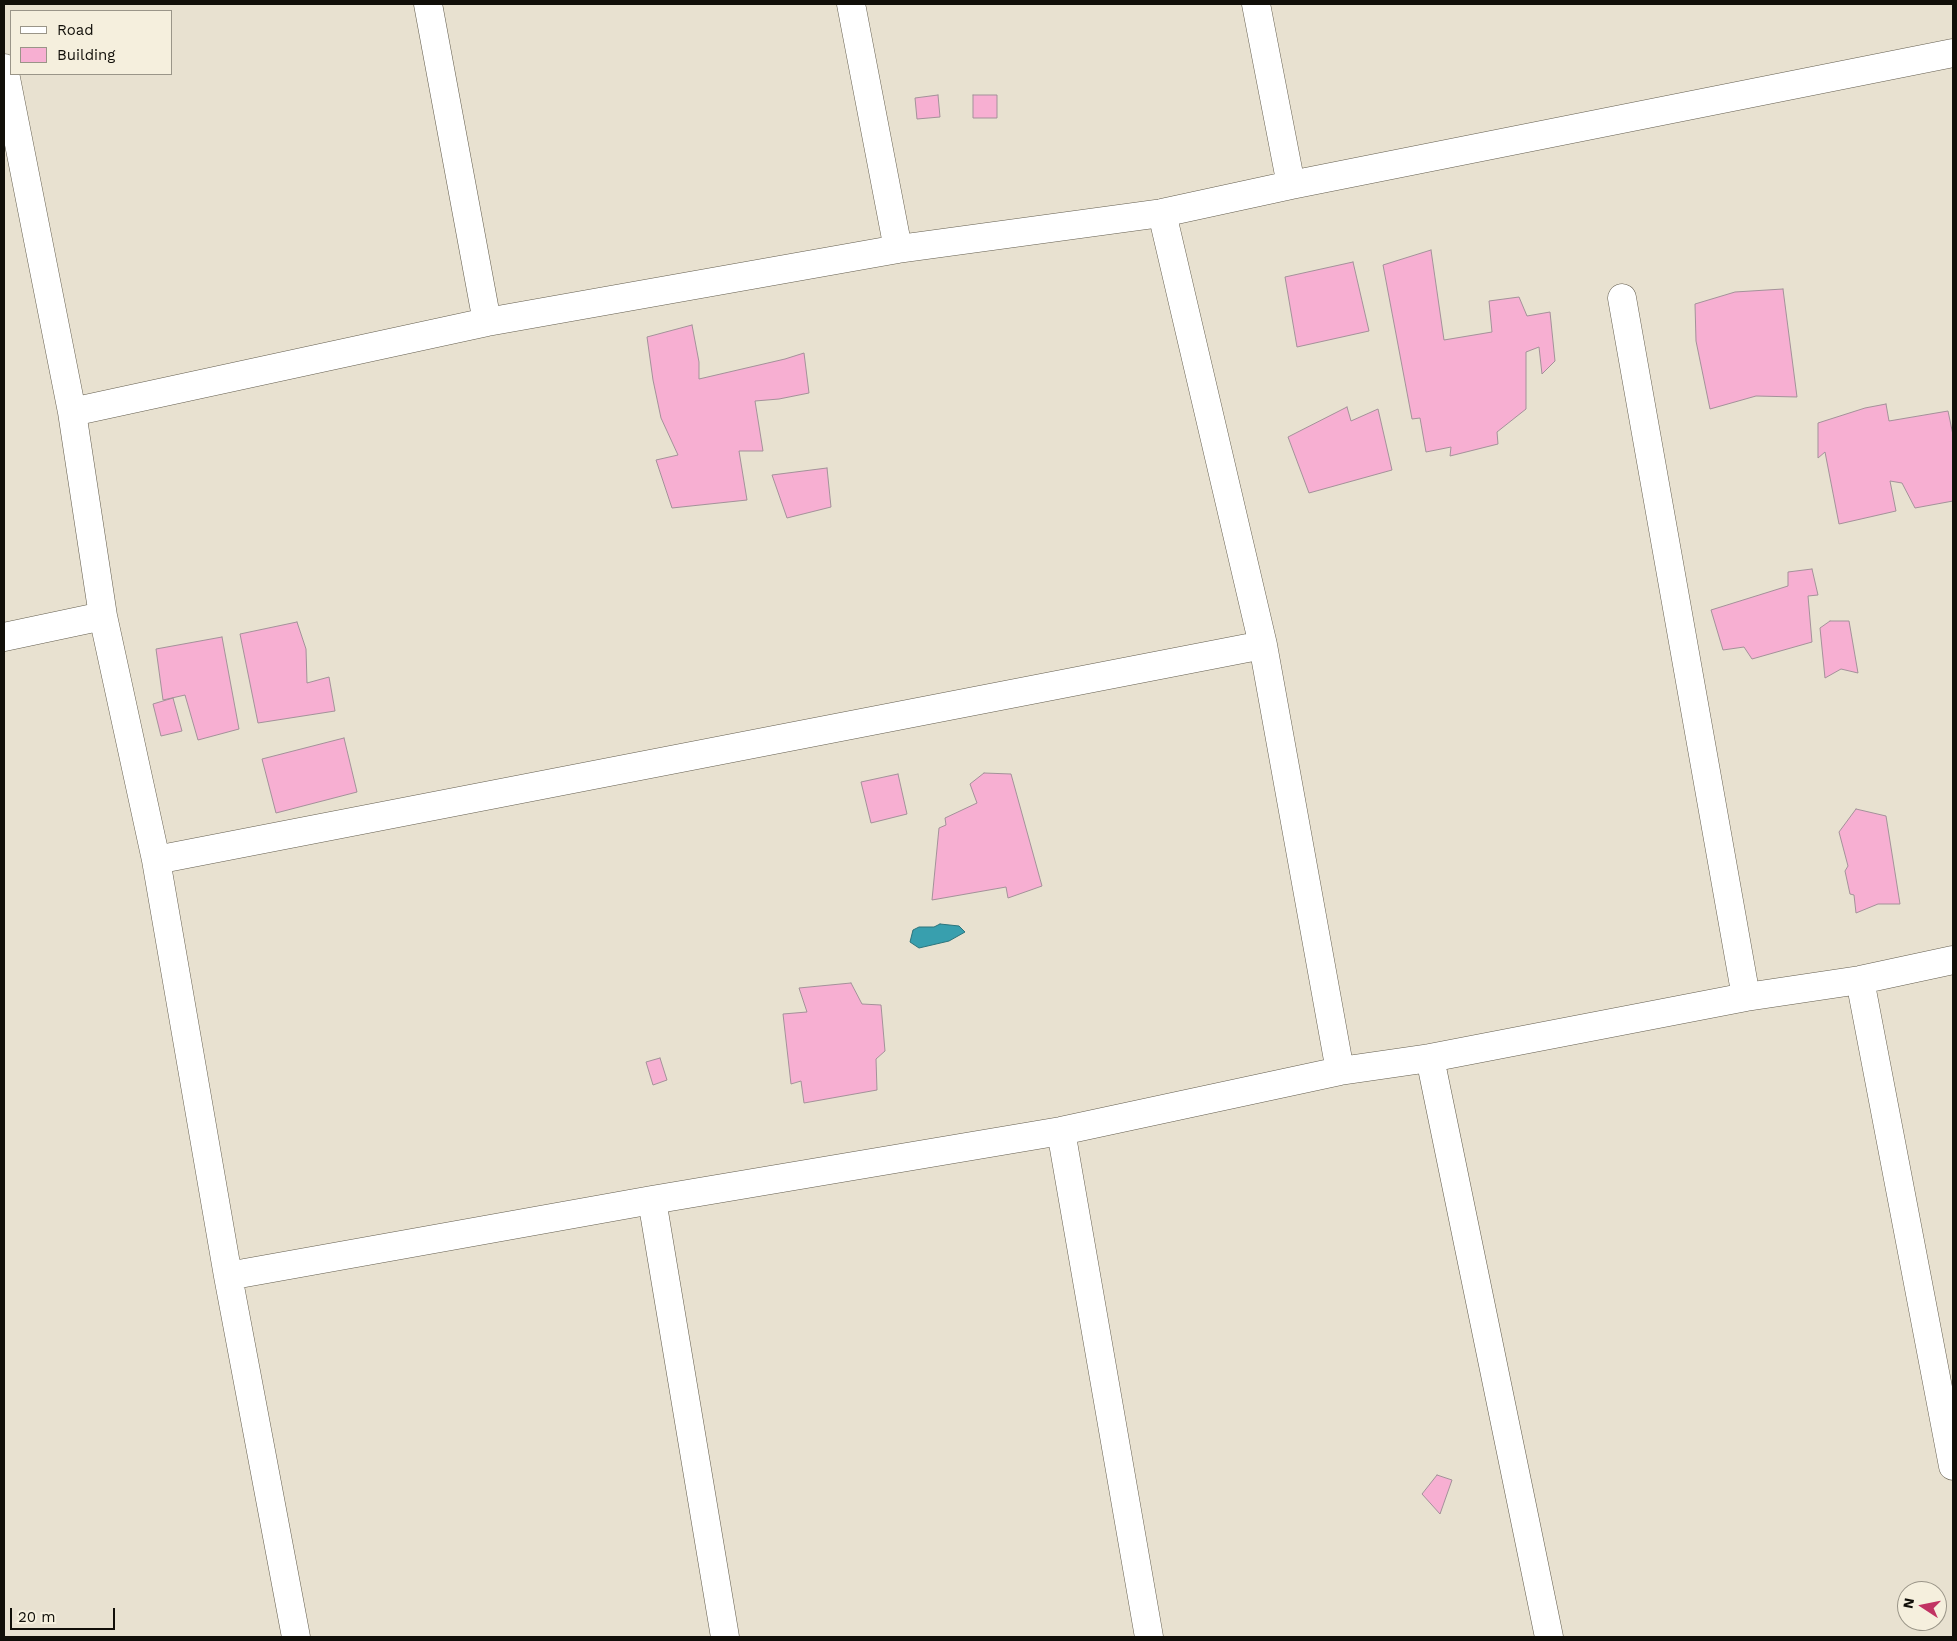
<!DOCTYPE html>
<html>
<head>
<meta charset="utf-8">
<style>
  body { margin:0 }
  #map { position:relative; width:1957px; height:1641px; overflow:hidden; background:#e8e1d0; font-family:"Work Sans",sans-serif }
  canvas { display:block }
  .frame { position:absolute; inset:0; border:5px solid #110f09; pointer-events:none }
  .legend { position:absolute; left:10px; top:10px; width:162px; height:65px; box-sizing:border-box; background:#f5efdd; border:1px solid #9a9588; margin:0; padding:6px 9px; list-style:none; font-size:15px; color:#110f09 }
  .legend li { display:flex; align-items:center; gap:10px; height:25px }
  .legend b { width:25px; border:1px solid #9a9588 }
  .north { position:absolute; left:1897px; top:1581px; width:50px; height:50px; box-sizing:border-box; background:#f5efdd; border:1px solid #9a9588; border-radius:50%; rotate:281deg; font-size:14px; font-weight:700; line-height:20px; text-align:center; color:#110f09 }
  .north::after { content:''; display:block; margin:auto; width:18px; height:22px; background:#c13363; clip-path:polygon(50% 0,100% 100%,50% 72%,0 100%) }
  .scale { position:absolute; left:10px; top:1608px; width:105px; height:22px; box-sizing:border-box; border:2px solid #110f09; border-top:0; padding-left:6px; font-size:15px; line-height:18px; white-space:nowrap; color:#110f09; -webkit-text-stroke:4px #f5efdd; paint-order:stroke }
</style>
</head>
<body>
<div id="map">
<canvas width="1957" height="1641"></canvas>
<div class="frame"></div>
<ul class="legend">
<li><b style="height:6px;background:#fff"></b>Road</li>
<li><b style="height:14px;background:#f7afd2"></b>Building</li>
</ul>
<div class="north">N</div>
<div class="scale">20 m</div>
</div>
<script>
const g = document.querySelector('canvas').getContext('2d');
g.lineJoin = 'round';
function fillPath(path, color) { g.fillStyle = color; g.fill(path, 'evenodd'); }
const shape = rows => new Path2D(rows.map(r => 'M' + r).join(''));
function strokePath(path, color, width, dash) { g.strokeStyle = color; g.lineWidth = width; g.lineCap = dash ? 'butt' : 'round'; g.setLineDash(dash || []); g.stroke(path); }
const water = shape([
  [940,924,959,926,965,932,949,941,919,948,910,942,913,930,919,927,934,927,940,924]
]);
const building = shape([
  [938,95,940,117,917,119,915,98,938,95],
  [973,95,997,95,997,118,973,118,973,95],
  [1431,250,1444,340,1492,332,1489,301,1519,297,1527,316,1550,312,1555,361,1542,374,1539,347,1526,352,1526,409,1497,432,1498,444,1450,456,1451,447,1426,452,1420,418,1412,419,1383,265,1431,250],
  [1353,262,1369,331,1297,347,1285,277,1353,262],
  [1783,289,1797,397,1756,396,1710,409,1696,341,1695,304,1735,292,1783,289],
  [692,325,699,362,699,379,785,359,804,353,809,393,779,399,755,401,763,451,739,451,747,500,672,508,656,460,678,455,661,418,653,380,647,337,692,325],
  [1886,404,1889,421,1948,411,1953,435,1953,501,1915,508,1902,483,1890,481,1896,511,1839,524,1825,452,1818,458,1818,423,1865,408,1886,404],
  [1347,407,1351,421,1378,409,1392,470,1309,493,1288,437,1347,407],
  [827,468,831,507,787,518,772,475,827,468],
  [1812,569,1818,595,1808,596,1812,642,1752,659,1744,647,1723,650,1711,610,1788,586,1788,572,1812,569],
  [1830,621,1849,621,1858,673,1841,669,1825,678,1820,628,1830,621],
  [297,622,306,649,307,683,329,677,335,711,258,723,240,634,297,622],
  [222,637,239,729,198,740,185,695,163,700,156,649,222,637],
  [173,698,182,731,161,736,153,704,173,698],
  [344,738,357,792,276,813,262,759,344,738],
  [984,773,1011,774,1042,886,1008,898,1006,887,932,900,939,828,946,825,945,818,977,803,970,784,984,773],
  [898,774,907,814,871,823,861,782,898,774],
  [1856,809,1886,816,1900,904,1878,904,1856,913,1854,895,1850,894,1845,871,1848,866,1839,832,1856,809],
  [851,983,862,1004,881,1005,885,1051,876,1059,877,1090,804,1103,801,1081,791,1084,783,1014,807,1012,799,988,851,983],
  [660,1058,667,1080,653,1085,646,1062,660,1058],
  [1437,1475,1452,1480,1440,1514,1422,1494,1437,1475]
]);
const street = shape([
  [428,4,487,322],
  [851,4,898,249],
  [1256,4,1291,185,1953,53],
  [4,68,72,412,103,616],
  [1162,213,1263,645,1340,1071],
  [1622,298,1746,997],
  [72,412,487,322,898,249,1162,213,1291,185],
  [4,637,103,616,156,860,228,1276,296,1637],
  [156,860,1263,645],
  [1860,980,1953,1466],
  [1430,1058,1549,1637],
  [1061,1131,1149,1637],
  [652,1200,725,1637],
  [228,1276,652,1200,1061,1131,1340,1071,1430,1058,1746,997,1860,980,1953,960]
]);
fillPath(water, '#389fae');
strokePath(water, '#2c747c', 1);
fillPath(building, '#f7afd2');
strokePath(building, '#a39199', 1);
strokePath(street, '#645e4f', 29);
strokePath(street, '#fff', 28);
</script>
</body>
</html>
